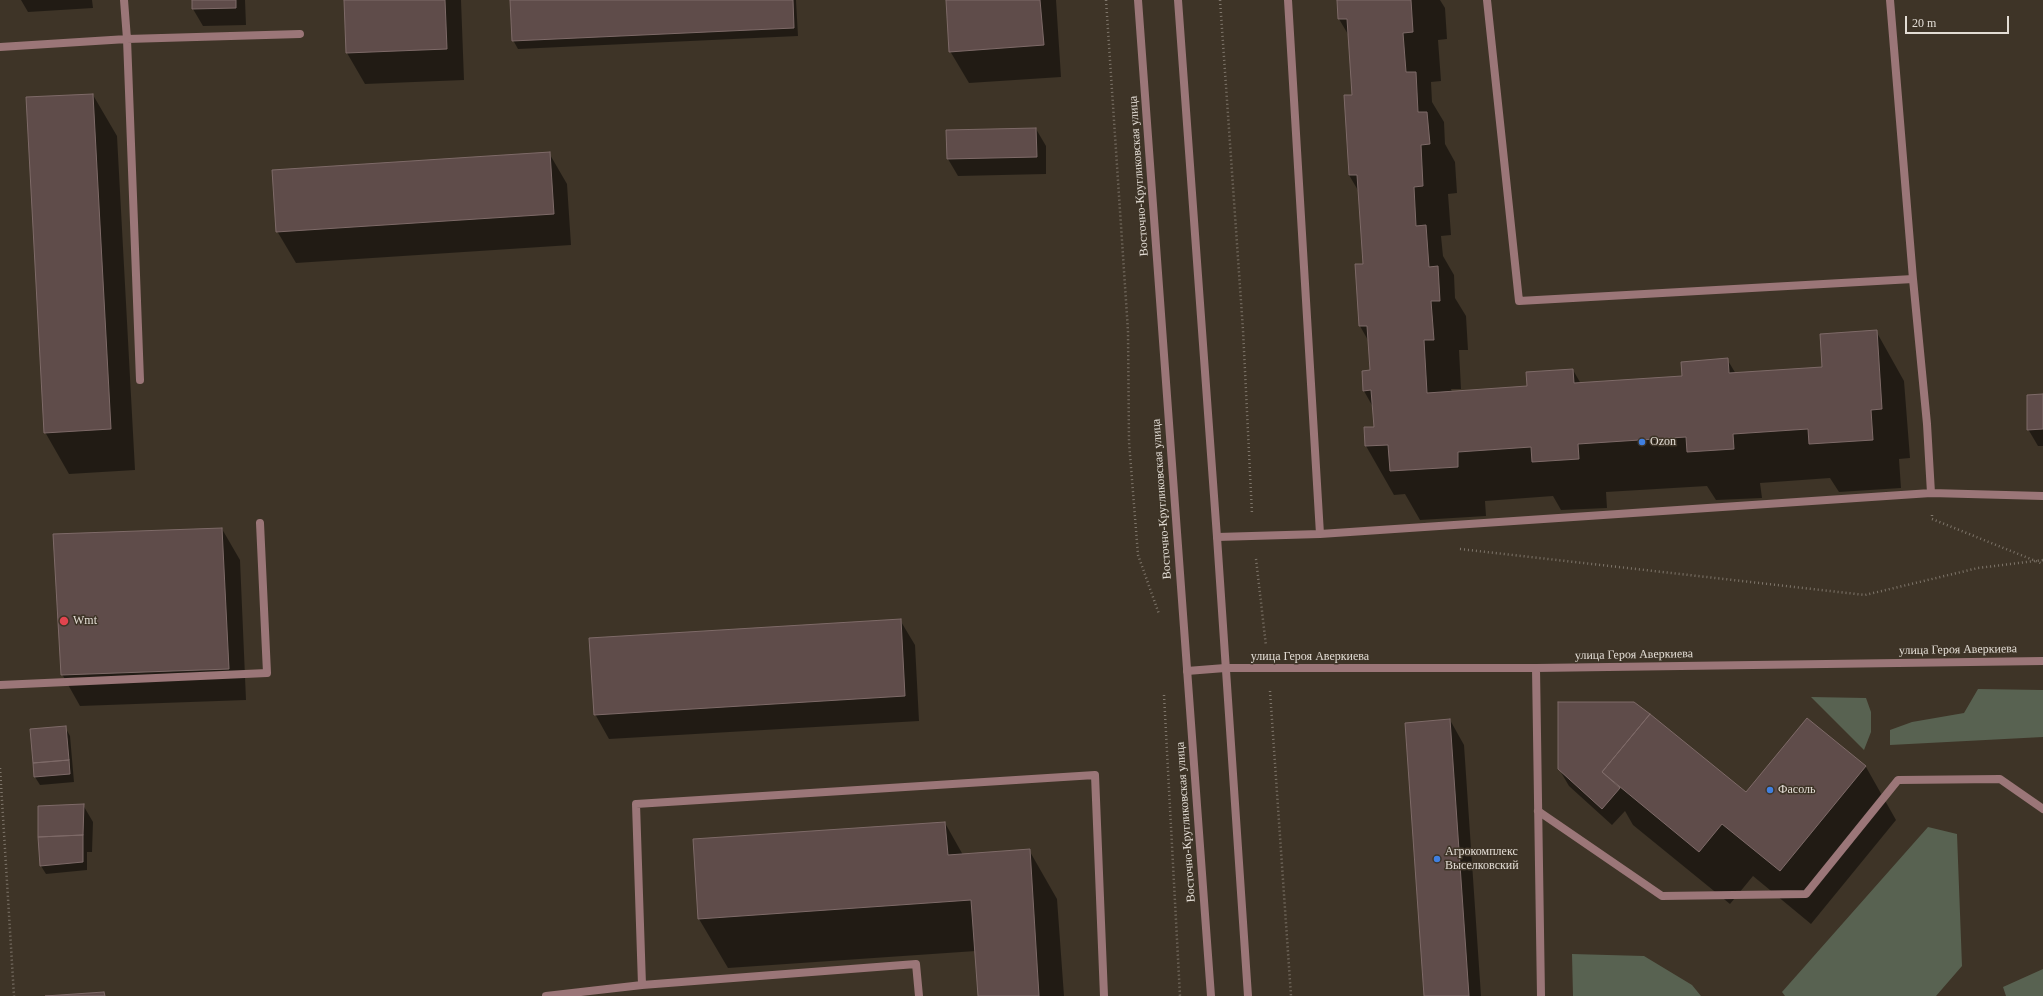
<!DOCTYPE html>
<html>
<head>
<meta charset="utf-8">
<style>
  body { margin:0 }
  #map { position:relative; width:2043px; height:996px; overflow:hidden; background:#3e3427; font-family:Georgia,serif }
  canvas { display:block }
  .scale { position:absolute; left:1905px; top:16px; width:104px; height:18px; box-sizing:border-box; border:2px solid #e2dcd4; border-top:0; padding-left:5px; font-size:12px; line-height:14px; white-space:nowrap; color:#e2dcd4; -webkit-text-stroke:3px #3e3427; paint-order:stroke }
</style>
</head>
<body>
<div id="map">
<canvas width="2043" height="996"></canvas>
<div class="scale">20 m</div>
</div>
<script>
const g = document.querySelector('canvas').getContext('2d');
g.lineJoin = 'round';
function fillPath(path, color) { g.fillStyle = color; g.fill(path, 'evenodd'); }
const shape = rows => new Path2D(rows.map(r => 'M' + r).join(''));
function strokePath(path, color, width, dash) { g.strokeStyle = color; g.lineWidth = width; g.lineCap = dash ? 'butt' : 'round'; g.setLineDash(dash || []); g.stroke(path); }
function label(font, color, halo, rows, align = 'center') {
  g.font = font + ' Georgia,serif'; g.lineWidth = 3; g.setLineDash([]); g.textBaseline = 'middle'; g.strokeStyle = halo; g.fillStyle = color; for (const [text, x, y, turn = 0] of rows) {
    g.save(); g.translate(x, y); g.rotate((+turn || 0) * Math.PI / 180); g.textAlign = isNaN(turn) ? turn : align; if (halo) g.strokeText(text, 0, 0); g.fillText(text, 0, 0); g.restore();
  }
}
const green = shape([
  [1978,689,2043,690,2043,737,1890,745,1890,730,1912,722,1964,713],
  [1811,697,1866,698,1871,712,1871,732,1864,750],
  [1928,827,1957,834,1962,966,1936,996,1785,996,1782,992],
  [1572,954,1644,956,1692,985,1701,996,1573,996],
  [2043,969,2043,996,2006,996,2003,987]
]);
const shadow = shape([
  [21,0,92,0,93,8,28,12],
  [193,0,245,0,246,25,203,26,193,9],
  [345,0,461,0,464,80,365,84,347,53],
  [511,0,796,0,798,36,518,49,513,40],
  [947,0,1056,0,1061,77,969,83,950,51],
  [1338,0,1440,0,1445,8,1447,39,1438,40,1441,81,1431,82,1432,102,1444,122,1445,144,1455,162,1457,193,1448,194,1451,235,1441,236,1443,256,1454,275,1455,298,1466,316,1468,350,1459,350,1461,389,1451,389,1452,392,1528,387,1573,370,1581,384,1683,377,1727,359,1736,374,1824,368,1876,331,1904,381,1910,458,1899,459,1901,488,1839,492,1830,478,1760,483,1762,498,1716,500,1707,486,1606,492,1607,508,1561,510,1553,496,1485,501,1486,516,1420,520,1405,494,1394,495,1366,446,1375,428,1373,407,1364,391,1371,371,1369,342,1360,326,1356,265,1364,265,1359,192,1349,175,1345,96,1353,96,1349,36,1339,19],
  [93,95,117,136,135,470,69,474,45,432],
  [1036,129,1046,146,1046,174,958,176,948,159],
  [549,153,567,184,571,245,296,263,277,231],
  [2043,395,2043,446,2038,446,2028,429],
  [222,529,240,560,246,700,80,706,62,674],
  [900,620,915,645,919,721,609,739,595,714],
  [1649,714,1746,793,1807,719,1866,767,1896,820,1811,924,1753,876,1730,904,1633,825,1625,811,1612,825,1569,786,1559,769],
  [1450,720,1464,745,1481,996,1425,996],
  [65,727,70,736,74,782,40,785,35,777,31,730],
  [83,805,93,822,92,852,87,852,87,870,46,874,41,866,39,837],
  [945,823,963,855,1029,850,1057,899,1064,996,979,996,976,951,728,968,699,919]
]);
const building = shape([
  [192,0,236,0,236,8,192,9,192,0],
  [344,0,445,0,447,49,346,53,344,0],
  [510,0,793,0,794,28,512,41,510,0],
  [946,0,1040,0,1044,45,949,52,946,0],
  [1337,0,1411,0,1413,32,1403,33,1406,72,1416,72,1418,112,1427,112,1430,144,1421,145,1423,186,1414,187,1416,226,1426,225,1429,267,1438,266,1440,301,1431,301,1434,340,1424,340,1427,393,1527,386,1526,372,1573,369,1574,383,1682,376,1681,362,1728,358,1729,373,1822,367,1820,334,1877,330,1882,409,1871,410,1873,440,1809,444,1808,429,1733,434,1734,449,1687,452,1686,437,1578,444,1579,459,1532,462,1531,447,1458,452,1458,467,1390,471,1388,445,1365,446,1364,427,1374,427,1371,390,1363,391,1362,371,1370,370,1367,326,1359,326,1355,264,1363,264,1357,175,1349,175,1344,95,1352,95,1347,19,1338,19,1337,0],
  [93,94,111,429,44,433,26,97,93,94],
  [1036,128,1037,157,947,159,946,130,1036,128],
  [550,152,554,214,276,232,272,170,550,152],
  [2043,394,2043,429,2027,430,2027,395,2043,394],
  [222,528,229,669,61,675,53,534,222,528],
  [901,619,905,696,594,715,589,638,901,619],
  [1558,702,1634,702,1650,714,1602,772,1620,788,1602,809,1558,769,1558,702],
  [1650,714,1746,792,1807,718,1866,766,1780,871,1722,824,1699,852,1602,772,1650,714],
  [1450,719,1469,996,1424,996,1405,723,1450,719],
  [66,726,69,760,33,763,30,729,66,726],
  [69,760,70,774,34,777,33,763,69,760],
  [84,804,83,835,38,837,38,806,84,804],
  [945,822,948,855,1030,849,1039,996,978,996,971,900,698,919,693,839,945,822],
  [83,835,83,862,40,866,38,837,83,835],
  [104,992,105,996,45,996,104,992]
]);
const path = shape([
  [1106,0,1128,331,1129,442,1138,555,1159,614],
  [1220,0,1243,330,1252,514],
  [1932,515,1932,519,2043,564],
  [1460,549,1865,595,1978,568,2043,560],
  [1256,559,1266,646],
  [1270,691,1291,996],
  [1164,695,1180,996],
  [0,768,14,996]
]);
const service = shape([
  [1288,0,1320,534],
  [1487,0,1519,301,1913,279,1890,0],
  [0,47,127,39,124,0],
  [140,380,127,39,300,34],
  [1931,493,2043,496],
  [1217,537,1320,534,1931,493,1927,424,1913,279],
  [0,685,267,673,260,523],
  [1538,811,1662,896,1806,894,1898,780,2000,779,2043,809],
  [546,996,642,985],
  [919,996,916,964,642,985,636,804,1095,775,1104,996]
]);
const minor = shape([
  [1536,668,1541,996],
  [1187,671,1225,668,1536,668,2043,661]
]);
const tertiary = shape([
  [1138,0,1211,996],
  [1178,0,1217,537,1248,996]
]);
const markers = [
  [1642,442,4,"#3f7fe0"],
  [64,621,5,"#e0444e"],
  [1770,790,4,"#3f7fe0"],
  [1437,859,4,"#3f7fe0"]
];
const streetNames = [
  ["Восточно-Кругликовская улица",1139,176,-94],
  ["Восточно-Кругликовская улица",1162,499,-94],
  ["улица Героя Аверкиева",1958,650,-1],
  ["улица Героя Аверкиева",1634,655,-1],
  ["улица Героя Аверкиева",1310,657],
  ["Восточно-Кругликовская улица",1186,822,-94]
];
const poiNames = [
  ["Ozon",1650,442],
  ["Wmt",73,621],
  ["Фасоль",1778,790],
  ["Агрокомплекс",1445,852],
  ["Выселковский",1445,866]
];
fillPath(green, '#586251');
fillPath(shadow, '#0007');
fillPath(building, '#5f4c4a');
strokePath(building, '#7e6a68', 1);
strokePath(path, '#7f766b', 2.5, [1, 3]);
strokePath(service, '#9b7678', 8);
strokePath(minor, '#9b7678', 8);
strokePath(tertiary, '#9b7678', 8);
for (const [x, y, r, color] of markers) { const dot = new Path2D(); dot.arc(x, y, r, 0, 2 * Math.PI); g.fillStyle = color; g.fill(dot); strokePath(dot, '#3e3427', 1.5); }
label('12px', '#e2dcd4', '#3e3427', streetNames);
label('12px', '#e2dcd4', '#3e3427', poiNames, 'left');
</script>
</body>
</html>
